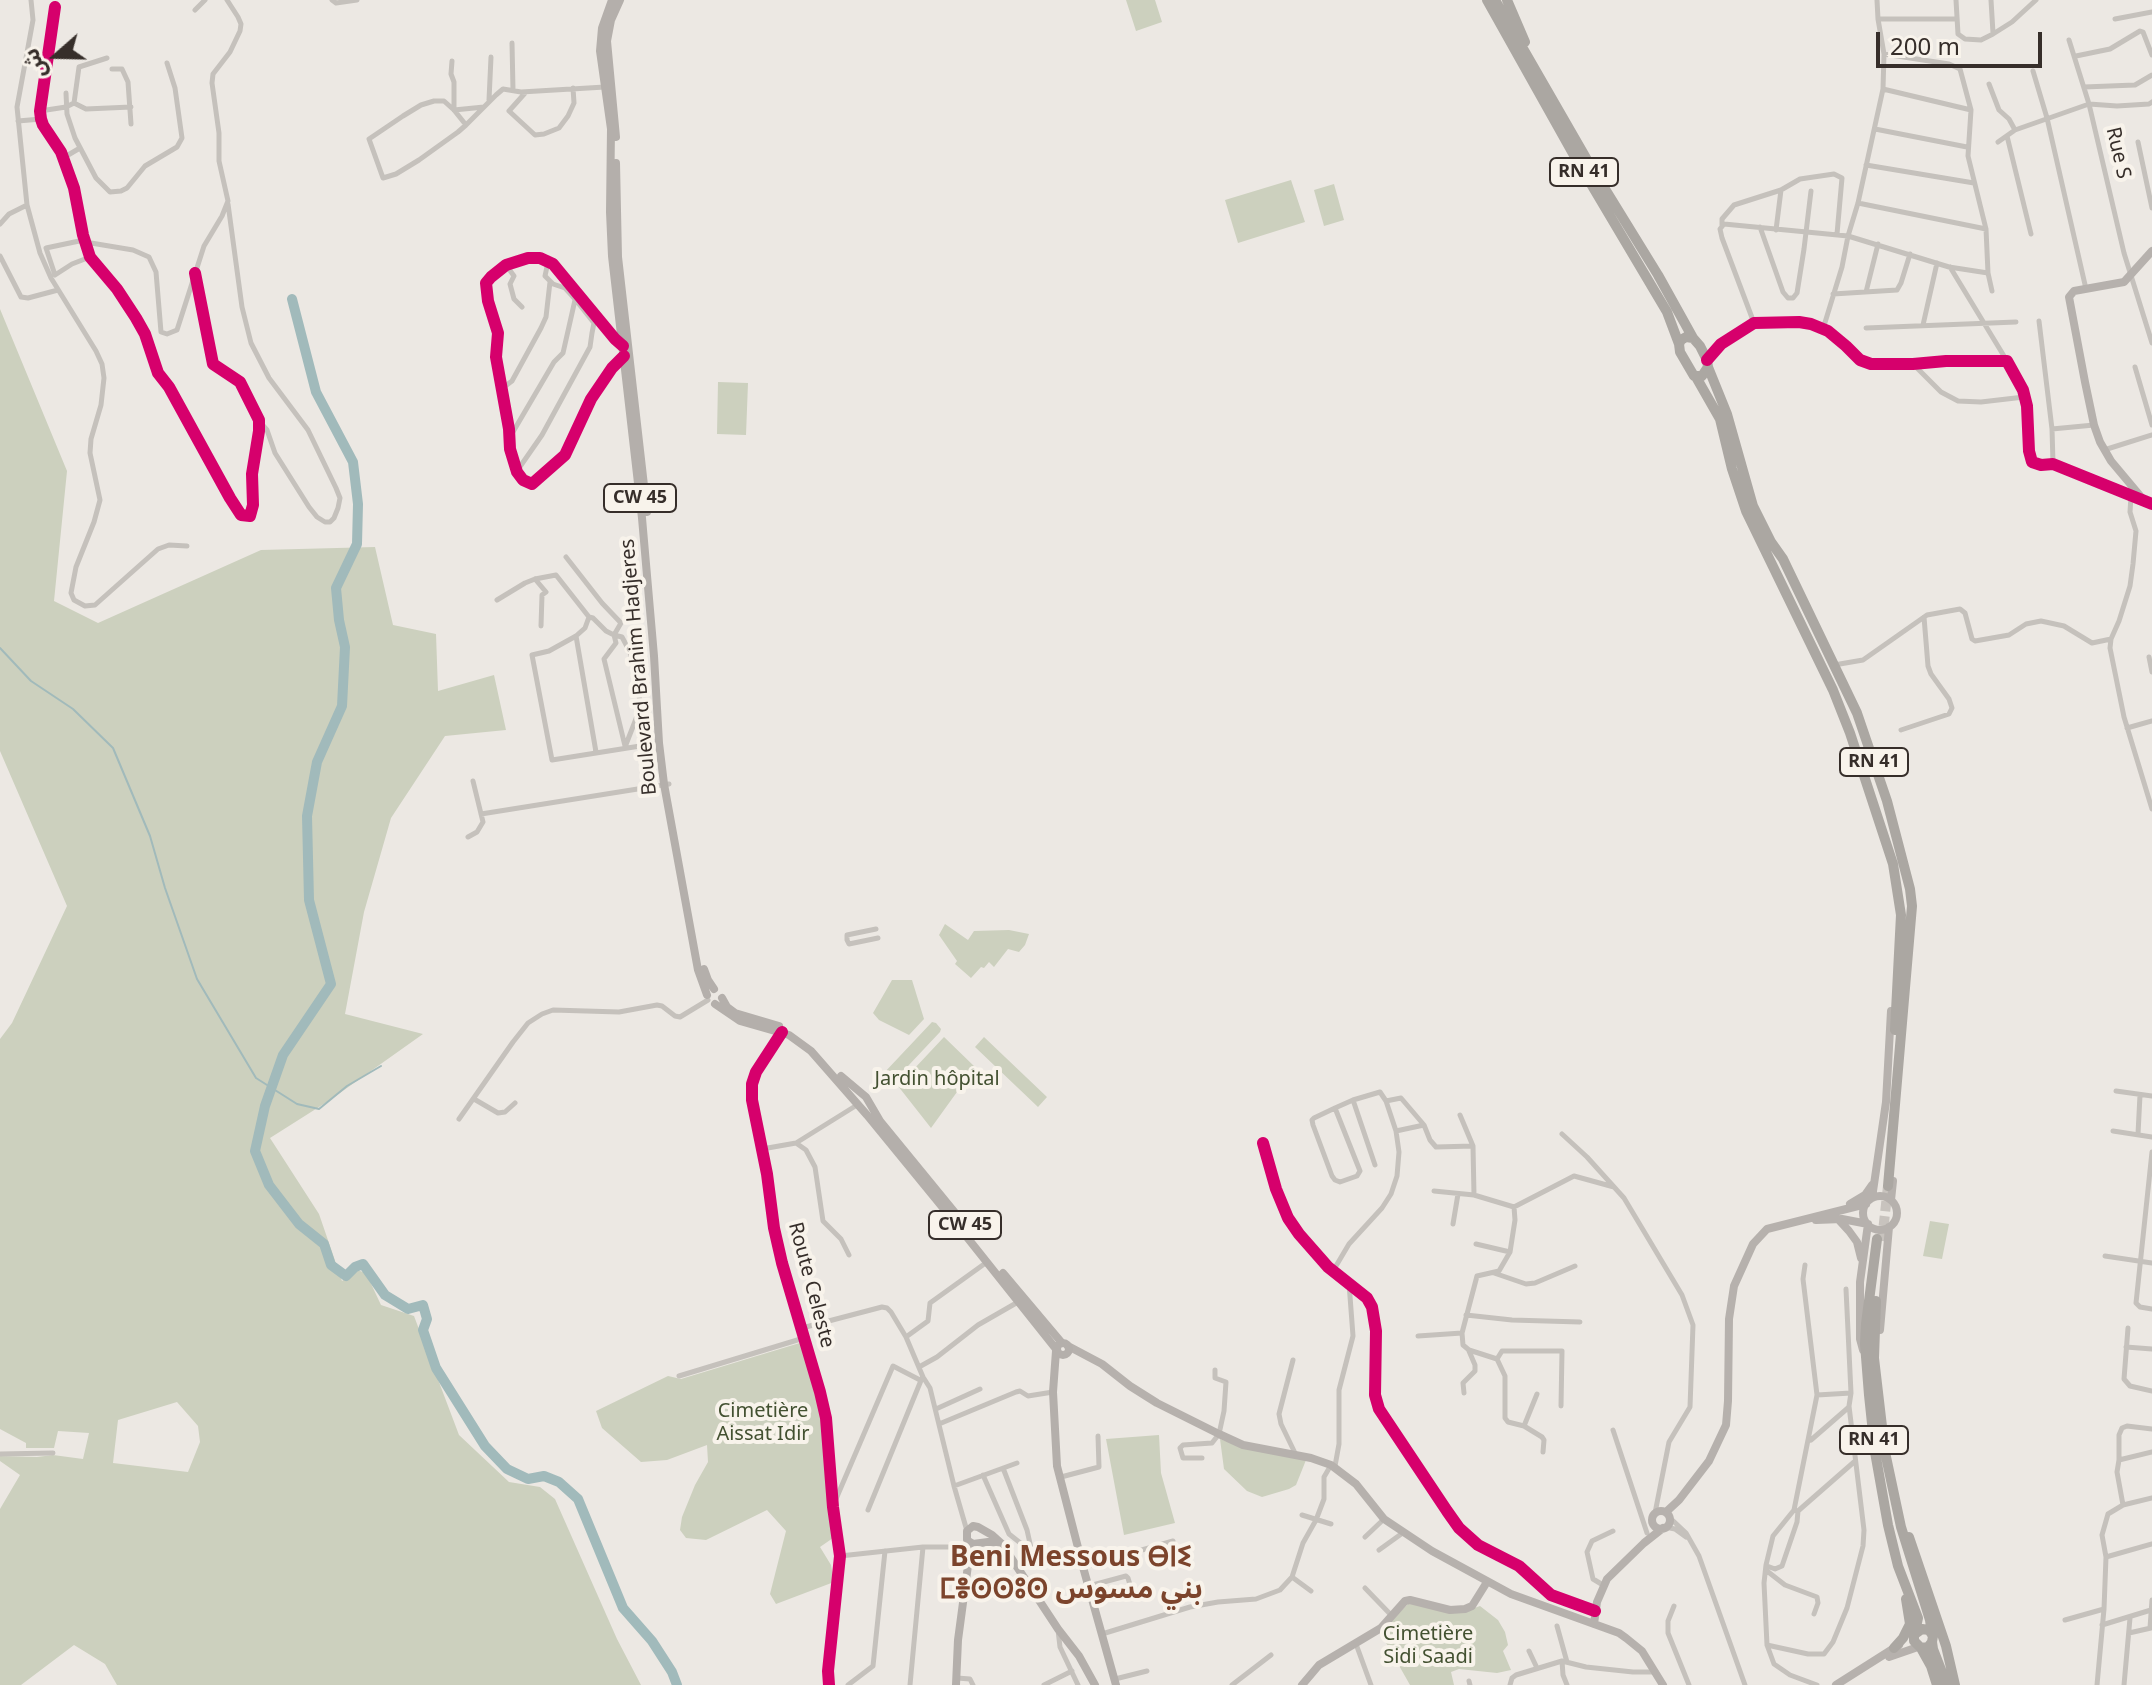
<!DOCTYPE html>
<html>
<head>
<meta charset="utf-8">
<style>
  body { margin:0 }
  #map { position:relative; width:2152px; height:1685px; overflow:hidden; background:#ece8e3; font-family:"Noto Sans","Noto Sans Arabic",sans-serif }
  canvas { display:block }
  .north { position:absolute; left:16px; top:16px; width:80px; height:80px; -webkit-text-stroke:6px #f8f3eb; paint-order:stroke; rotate:250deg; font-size:22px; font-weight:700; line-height:32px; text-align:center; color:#362e2a }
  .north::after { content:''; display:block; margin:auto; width:28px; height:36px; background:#362e2a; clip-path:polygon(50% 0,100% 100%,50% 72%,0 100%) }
  .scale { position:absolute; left:1876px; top:32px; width:166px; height:36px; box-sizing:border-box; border:4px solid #362e2a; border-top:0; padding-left:10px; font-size:24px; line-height:28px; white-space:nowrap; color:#362e2a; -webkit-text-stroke:6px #f8f3eb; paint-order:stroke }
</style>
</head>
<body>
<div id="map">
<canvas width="2152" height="1685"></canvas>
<div class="north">ش</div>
<div class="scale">200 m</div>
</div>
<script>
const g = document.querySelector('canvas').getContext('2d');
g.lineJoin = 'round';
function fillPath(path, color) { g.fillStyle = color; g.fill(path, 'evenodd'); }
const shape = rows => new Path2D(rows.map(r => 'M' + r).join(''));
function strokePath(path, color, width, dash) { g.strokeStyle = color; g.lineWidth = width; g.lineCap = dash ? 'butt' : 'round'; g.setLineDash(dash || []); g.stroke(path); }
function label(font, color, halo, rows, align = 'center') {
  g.font = font + ' "Noto Sans","Noto Sans Arabic","Noto Sans Tifinagh",sans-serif'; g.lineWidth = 8; g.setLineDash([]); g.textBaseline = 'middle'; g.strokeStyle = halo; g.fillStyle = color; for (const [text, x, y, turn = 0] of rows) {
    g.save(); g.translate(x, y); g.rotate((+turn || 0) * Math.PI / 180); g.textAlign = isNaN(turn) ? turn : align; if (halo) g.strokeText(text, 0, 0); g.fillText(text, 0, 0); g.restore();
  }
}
const green = shape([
  [1126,0,1155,0,1162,22,1136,31],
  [1291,180,1305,222,1238,243,1225,200],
  [1334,184,1344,220,1324,226,1314,190],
  [0,309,67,471,54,601,98,623,261,550,375,547,393,625,436,634,438,691,494,675,506,730,445,736,391,818,364,912,345,1014,423,1034,330,1100,270,1138,319,1214,342,1281,357,1270,366,1273,381,1305,414,1316,459,1435,509,1482,540,1487,555,1499,617,1639,641,1685,117,1685,105,1664,74,1645,21,1685,0,1685,0,1509,20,1475,0,1461,0,1456,37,1457,53,1455,83,1459,89,1433,58,1431,54,1448,26,1448,26,1443,0,1429,0,1039,12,1023,67,906,0,751],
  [177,1402,198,1426,200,1442,188,1472,113,1463,118,1420],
  [718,382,748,383,746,435,717,434],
  [945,924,968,940,974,931,1009,930,1029,934,1025,945,1019,952,1008,949,994,967,989,962,984,968,981,967,971,978,955,964,957,961,939,935],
  [892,980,912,980,924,1019,909,1035,879,1020,873,1013],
  [932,1022,936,1023,941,1029,940,1032,892,1083,883,1074],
  [944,1037,975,1067,931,1128,898,1086],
  [984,1037,1047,1097,1038,1107,975,1047],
  [1930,1221,1949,1224,1942,1259,1923,1256],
  [803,1342,824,1417,833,1538,820,1547,831,1565,834,1582,776,1604,770,1594,786,1531,767,1510,706,1540,686,1538,680,1530,682,1517,695,1485,708,1462,707,1445,667,1460,641,1462,602,1428,596,1411,668,1376,681,1379],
  [1159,1435,1161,1473,1175,1523,1124,1535,1106,1439],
  [1220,1439,1231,1443,1306,1460,1296,1485,1289,1489,1262,1497,1247,1491,1224,1469],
  [1409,1603,1466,1611,1480,1606,1498,1620,1505,1632,1508,1645,1503,1651,1511,1670,1497,1673,1459,1669,1451,1672,1454,1685,1410,1685,1380,1632]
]);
const stream = shape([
  [0,648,31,681,73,709,113,748,150,836,165,888,197,979,256,1078,297,1104,319,1109,347,1086,381,1066]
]);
const river = shape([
  [292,299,316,392,353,462,358,504,357,544,336,588,339,620,345,647,342,706,317,762,307,816,309,900,331,984,283,1055,265,1106,255,1151,269,1185,299,1224,324,1244,331,1265,346,1276,355,1267,363,1264,385,1295,408,1309,423,1305,427,1319,423,1330,436,1368,485,1446,507,1469,528,1479,544,1476,559,1482,578,1499,623,1608,652,1641,672,1672,677,1685]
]);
const highwayTunnel = shape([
  [1882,1241,1888,1186]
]);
const street = shape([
  [31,0,33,20,17,107,27,205,40,253,51,278,96,351,102,364,104,378,101,405,91,439,90,453,100,500,94,522,76,567,71,593,74,600,85,606,95,605,158,549,169,545,187,546],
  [332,0,336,3,357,0],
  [1956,0,1958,34,1965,39,1981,40,1993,34,2012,22,2036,0],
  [1991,0,1993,33],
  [55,7,40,111,41,119,43,125,61,152,74,188,83,235,90,257,117,289,136,318,145,334,158,373,169,387,230,498,241,515,250,516,253,505,252,474,259,431,259,420,240,382,213,364,195,273],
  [195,10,205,0],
  [1878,19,1956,19],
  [2115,19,2152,12],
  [2069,40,2089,104,2124,253,2152,343],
  [512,43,513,90],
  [1884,54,1949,64,1960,69,1971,110,1968,156,1986,229,1988,273,1992,291],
  [2076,56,2110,49,2140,31,2143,32,2152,55],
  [452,61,451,74,454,82,454,110,484,107],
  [112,69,122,69,128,82,131,124],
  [2033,71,2047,118,2086,289],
  [1989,84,1999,110,2009,119,2015,130],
  [2084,87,2135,85,2152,75],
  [1883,89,1971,110],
  [526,92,509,111,535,135,544,134,559,128,568,116,574,103,573,88],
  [66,93,67,114,75,138,96,178,110,192,121,191,127,188,145,166,177,147,182,138,175,88,167,63],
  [489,100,491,57],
  [74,103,79,67,107,58],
  [40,111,66,107,74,103,86,109,131,107],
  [18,121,41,119],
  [466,125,454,110,444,101,434,101,421,105,403,116,369,139,383,178,396,174,419,160,458,132,466,125,496,95,503,89,521,92,605,87],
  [1875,129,1967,147],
  [2007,136,2031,234],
  [1998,142,2015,130,2089,104,2117,106,2149,104,2152,102],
  [2138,142,2152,208],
  [63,158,80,148],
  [1866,165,1974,183],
  [1858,203,1986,229],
  [228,204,242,307,251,343,269,378,308,430,336,488,340,498,338,508,334,518,330,522,325,522,317,517,309,507,275,453,267,430,259,421],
  [0,224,9,214,27,205],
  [1722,225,1722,219,1734,205,1781,190,1800,179,1834,174,1842,178,1837,234],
  [1760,227,1783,292,1788,298,1793,298,1797,293,1804,249,1811,191],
  [1776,230,1781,190],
  [85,242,133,250,149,257,156,272,161,332,167,334,177,330,204,246,222,216,228,201,219,161,219,133,212,83,213,74,230,52,240,31,241,24,238,17,227,0],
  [0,256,21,297,28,298,58,290],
  [506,265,514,276,510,284,514,299,522,307],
  [1950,267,2007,361],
  [55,275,46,248,84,240],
  [55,275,72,264,90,257],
  [1866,292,1878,244],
  [1833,294,1897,290,1901,283,1910,254],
  [2039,321,2052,429,2053,463],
  [1754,323,1722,238,1720,229,1724,224,1848,236,1949,267,1988,273],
  [1923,325,1937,263],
  [1866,328,2016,322],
  [1823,329,1842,267,1848,236,1858,203,1883,89,1884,54,1878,19,1877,0],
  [621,345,553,264,540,258,528,258,506,265,491,277,486,283,488,301,498,333,496,357,509,429,510,449,517,472,523,480,532,484,565,455,591,399,612,368,623,357],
  [1913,364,1941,392,1958,401,1981,402,2024,397],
  [2135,367,2152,425],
  [500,390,512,381,541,328,546,317,550,282],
  [2052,429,2094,425],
  [510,437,554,362,563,353,575,300],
  [2104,450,2152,435],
  [517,471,542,435,590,347,592,333,594,323,575,299,565,288,553,284,545,276,548,262],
  [2131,496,2130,512,2136,531,2133,564,2130,586,2119,621,2111,639,2110,648,2124,717,2152,809],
  [566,557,602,603,621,623,614,635,622,637,630,652,641,706,625,747],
  [535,579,546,592,542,595,541,626],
  [497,600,525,583,535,579,556,575,589,617,585,628,576,636,549,651,532,655,552,760,659,743],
  [589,617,593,618,606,631,614,635,616,643,604,659,625,746],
  [576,636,596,752],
  [2149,657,2152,672],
  [1834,665,1863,660,1927,615,1960,609,1965,613,1972,639,1975,641,2009,635,2026,624,2041,621,2064,626,2092,643,2111,639],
  [2127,728,2152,721],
  [1901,730,1949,714,1952,708,1949,699,1931,674,1928,666,1924,617],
  [481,814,669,784],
  [468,837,477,832,483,822,473,781],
  [876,929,847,935,847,940,849,944,878,938],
  [781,1033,756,1072,752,1084,752,1100,767,1174,774,1228,782,1263,820,1392,826,1418,833,1507,840,1556,828,1671,829,1685],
  [2116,1091,2152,1096],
  [474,1099,498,1113,505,1112,515,1103],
  [1353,1100,1375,1165],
  [1386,1101,1396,1131],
  [1335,1108,1360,1171,1357,1176,1340,1182,1335,1180,1332,1176,1313,1125,1312,1120,1314,1118,1335,1108,1353,1100,1380,1092,1386,1101,1401,1098,1424,1125],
  [1460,1115,1473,1146],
  [459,1119,513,1042,528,1023,542,1014,553,1010,619,1012,657,1005,662,1006,675,1016,680,1017,708,1000],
  [2113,1131,2152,1137],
  [1562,1134,1587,1157,1624,1198,1682,1295,1693,1325,1690,1407,1669,1442,1655,1513],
  [2138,1134,2140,1095],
  [796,1143,857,1105],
  [1263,1143,1276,1189,1288,1218,1299,1234,1328,1267,1367,1298,1372,1307,1376,1331,1375,1395,1379,1409,1447,1511,1459,1528,1478,1545,1519,1566,1551,1595,1595,1611],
  [762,1149,796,1143,806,1150,815,1167,823,1221,841,1239,849,1255],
  [2152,1152,2136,1303,2140,1307,2152,1309],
  [1434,1191,1474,1195],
  [1514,1207,1515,1220,1510,1252,1499,1271,1477,1276,1462,1333,1463,1345,1469,1350,1497,1359,1505,1376,1505,1418,1508,1422,1524,1426,1542,1437,1544,1440,1543,1452],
  [1453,1224,1458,1194],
  [1476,1244,1510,1252],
  [2105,1256,2152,1263],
  [1333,1271,1349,1244,1382,1208,1391,1194,1397,1176,1399,1152,1396,1131,1424,1125,1430,1140,1436,1147,1473,1146,1474,1195,1514,1207,1574,1176,1614,1187],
  [1494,1273,1526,1284,1535,1283,1575,1266],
  [1466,1315,1512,1320,1580,1322],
  [802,1328,882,1307,887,1308,891,1312,906,1337,923,1377,930,1388,954,1486,967,1531],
  [2128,1328,2124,1379,2130,1386,2152,1391],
  [1418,1336,1462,1333],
  [906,1337,928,1321,930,1303,987,1262],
  [2126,1347,2152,1349],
  [1497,1359,1502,1351,1562,1351,1561,1406],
  [1293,1360,1279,1414,1281,1424,1295,1453],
  [919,1367,937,1357,978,1325,1018,1302],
  [679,1376,804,1338],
  [1464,1393,1463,1383,1475,1371,1475,1365,1469,1351],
  [1817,1395,1851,1393],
  [936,1409,980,1389],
  [939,1424,1016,1392,1020,1391,1028,1396,1053,1392],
  [1524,1426,1537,1394],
  [1613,1430,1647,1533],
  [1811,1440,1849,1407],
  [2152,1452,2119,1460,2117,1472,2123,1505,2152,1498],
  [0,1454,53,1453],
  [1202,1458,1183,1458,1180,1448,1183,1445,1212,1443,1219,1434,1224,1411,1226,1382,1215,1378,1215,1370],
  [2119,1460,2119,1435,2122,1428,2127,1426,2152,1429],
  [1335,1466,1339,1444,1339,1390,1353,1336,1349,1283],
  [983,1475,1009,1534,1028,1549,1031,1548,1027,1530,1003,1468],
  [1061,1477,1099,1467,1098,1436],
  [954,1486,1017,1463],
  [833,1506,893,1366,920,1380],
  [868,1510,922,1378],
  [1794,1510,1817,1395,1803,1279,1805,1265],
  [1302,1515,1331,1524],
  [1669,1517,1686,1533,1699,1556,1745,1685],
  [1665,1527,1675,1529,1686,1537],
  [1365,1537,1384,1519],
  [1379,1550,1404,1532],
  [840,1556,923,1547,970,1547],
  [2106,1557,2152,1544],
  [1767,1566,1775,1569,1782,1566,1797,1522,1798,1511],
  [1083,1567,1173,1541],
  [1767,1571,1785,1585,1817,1597,1818,1603,1814,1614],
  [1292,1577,1311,1591],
  [1603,1585,1593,1579,1587,1552,1592,1541,1613,1531],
  [1089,1586,1126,1576,1128,1578,1133,1595],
  [1365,1588,1392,1616],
  [1674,1606,1668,1621,1668,1633,1689,1685],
  [2065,1620,2104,1609],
  [2102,1625,2151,1610],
  [1557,1626,1567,1662],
  [2150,1628,2152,1600],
  [1058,1630,1060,1647,1078,1685],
  [2129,1633,2151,1628],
  [1102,1634,1190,1607,1218,1602,1256,1599,1280,1590,1292,1577,1303,1543,1316,1520,1324,1499,1324,1477,1331,1465],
  [1356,1644,1371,1685],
  [1767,1645,1808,1654,1824,1654,1833,1642,1847,1608,1863,1546,1864,1530,1849,1406,1851,1393,1846,1289],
  [1529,1651,1537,1668],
  [1562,1661,1563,1675,1567,1685],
  [957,1678,970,1679,973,1685],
  [1115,1679,1147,1671],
  [1469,1681,1470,1685],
  [848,1685,873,1666,885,1551],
  [910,1685,923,1547],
  [1044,1685,1072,1671],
  [1232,1685,1271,1655],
  [1510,1685,1512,1678,1516,1675,1562,1661,1586,1667,1633,1672,1656,1672],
  [1817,1685,1790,1675,1774,1664,1767,1645,1764,1583,1766,1565,1773,1536,1794,1510,1798,1511,1854,1462],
  [2097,1685,2104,1609,2106,1557,2102,1535,2108,1514,2123,1505],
  [2124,1685,2130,1618]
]);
const secondary = shape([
  [1707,360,1721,344,1754,323,1799,322,1811,324,1828,331,1846,346,1860,360,1871,364,1913,364,1946,361,2007,361,2023,390,2027,406,2029,451,2032,462,2041,465,2053,464,2152,504],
  [2142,498,2111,461,2100,442,2094,425,2085,382,2069,297,2074,291,2124,282,2152,251],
  '1863 1213a17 17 0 1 1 34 0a17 17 0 1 1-34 0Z',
  [1872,1198,1886,1102,1891,1011],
  [1891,1200,1893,1181],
  [1850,1204,1865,1195,1872,1185],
  [1838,1219,1849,1231,1857,1242,1861,1258],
  [1816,1220,1842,1219,1868,1224],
  [1880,1330,1889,1227],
  [1068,1346,1102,1364,1130,1386,1157,1403,1219,1434,1243,1445,1311,1458,1331,1465,1356,1484,1384,1519,1432,1551,1511,1594,1619,1633,1626,1638,1642,1651,1663,1685],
  [1863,1350,1860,1339,1860,1282,1868,1224],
  '1652 1520a9 9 0 1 1 18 0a9 9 0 1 1-18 0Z',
  [1666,1512,1679,1500,1709,1461,1726,1425,1728,1401,1729,1319,1734,1286,1753,1244,1767,1229,1866,1204],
  [1594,1624,1597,1602,1607,1579,1644,1543,1663,1528],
  [1889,1657,1918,1647],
  [1302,1685,1319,1665,1381,1628,1405,1601,1410,1600,1450,1610,1465,1609,1472,1606,1487,1582],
  [1836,1685,1899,1645]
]);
const primary = shape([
  [612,0,602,28,600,51,611,129,610,212,612,256,642,518,654,656,659,743,664,784,698,970,707,995],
  [616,137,607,41,611,20,620,0],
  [616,163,618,257,647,512],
  [704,969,708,980,714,989],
  [722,998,727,1007,735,1013,779,1026],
  [715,1004,740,1021,789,1035,811,1051,867,1115,966,1236,1056,1349],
  [841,1076,866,1097,880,1121,970,1231],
  [1003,1273,1062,1343],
  '1057 1349a6 6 0 1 1 12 0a6 6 0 1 1-12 0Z',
  [1056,1351,1053,1392,1057,1466,1083,1567,1116,1685],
  [1002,1544,988,1542,973,1544,967,1540,967,1531,973,1526,978,1527,992,1535,1002,1544,1058,1629,1079,1656,1095,1685],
  [956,1685,958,1640,971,1543]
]);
const highway = shape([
  [1487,0,1575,157,1667,312,1679,344],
  [1495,0,1586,158,1658,275,1693,338],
  [1507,0,1525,42],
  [1708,367,1702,376,1694,376,1680,352,1679,344,1681,340,1686,337,1693,338,1700,346,1707,360,1708,367,1727,414,1753,506,1771,542,1783,559,1857,713,1887,801,1910,889,1912,906,1888,1186],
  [1696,377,1720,419,1732,469,1746,511,1833,690,1850,733,1893,864,1901,915,1895,1030],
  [1877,1239,1866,1324,1865,1344,1869,1395,1875,1452,1888,1525,1898,1566,1918,1618,1914,1637,1914,1641,1921,1648,1928,1647,1932,1642,1933,1636,1929,1630,1922,1629,1915,1634],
  [1876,1301,1874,1358,1885,1452,1901,1527,1930,1620,1932,1634],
  [1909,1537,1946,1646,1955,1685],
  [1932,1642,1933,1649,1947,1685],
  [1894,1648,1903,1638,1910,1624,1906,1599],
  [1921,1648,1931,1666,1937,1685]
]);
const cycleway = shape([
  [55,7,40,111,41,119,43,125,61,152,74,188,83,235,90,257,117,289,136,318,145,334,158,373,169,387,230,498,241,515,250,516,253,505,252,474,259,431,259,420,240,382,213,364,195,273],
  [623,346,615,339,553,264,540,258,528,258,506,265,491,277,486,283,488,301,498,333,496,357,509,429,510,449,517,472,523,480,532,484,565,455,591,399,612,368,624,356],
  [1707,360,1721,344,1754,323,1799,322,1811,324,1828,331,1846,346,1860,360,1871,364,1913,364,1946,361,2007,361,2023,390,2027,406,2029,451,2032,462,2041,465,2053,464,2152,504],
  [782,1032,756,1072,752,1084,752,1100,767,1174,774,1228,782,1263,820,1392,826,1418,833,1507,840,1556,828,1671,829,1685],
  [1263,1143,1276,1189,1288,1218,1299,1234,1328,1267,1367,1298,1372,1307,1376,1331,1375,1395,1379,1409,1447,1511,1459,1528,1478,1545,1519,1566,1551,1595,1595,1611]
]);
const shields = [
  [1584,172,68],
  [640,498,72],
  [1874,762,68],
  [965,1225,72],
  [1874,1440,68]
];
const shieldNames = [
  ["RN 41",1584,172],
  ["CW 45",640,498],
  ["RN 41",1874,762],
  ["CW 45",965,1225],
  ["RN 41",1874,1440]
];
const streetNames = [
  ["Rue S",2118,153,77],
  ["Boulevard Brahim Hadjeres",639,667,-95],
  ["Route Celeste",811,1285,75]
];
const parkNames = [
  ["Jardin hôpital",937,1079],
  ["Cimetière",763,1411],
  ["Aissat Idir",763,1434],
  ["Cimetière",1428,1634],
  ["Sidi Saadi",1428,1657]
];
const districtNames = [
  ["Beni Messous ⴱⵏⵉ",1071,1558],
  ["ⵎⴻⵙⵙⵓⵙ بني مسوس",1071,1590]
];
fillPath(green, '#ccd0be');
strokePath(stream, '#a1babb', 2);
strokePath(river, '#a1babb', 10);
strokePath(highwayTunnel, '#c8c3be', 10, [10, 5]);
strokePath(street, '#c5c1bc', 5);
strokePath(secondary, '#b6b1ad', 8);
strokePath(primary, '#b4afab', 8);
strokePath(highway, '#aba7a2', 10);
strokePath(cycleway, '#d6006c', 12);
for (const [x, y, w] of shields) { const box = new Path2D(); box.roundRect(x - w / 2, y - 14, w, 28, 6); g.fillStyle = '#f8f3eb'; g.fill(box); strokePath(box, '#362e2a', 2); }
label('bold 18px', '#362e2a', null, shieldNames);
label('20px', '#362e2a', '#f8f3eb', streetNames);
label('20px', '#435131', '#f8f3eb', parkNames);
label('bold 28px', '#7c442c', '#f8f3eb', districtNames);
</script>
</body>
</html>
